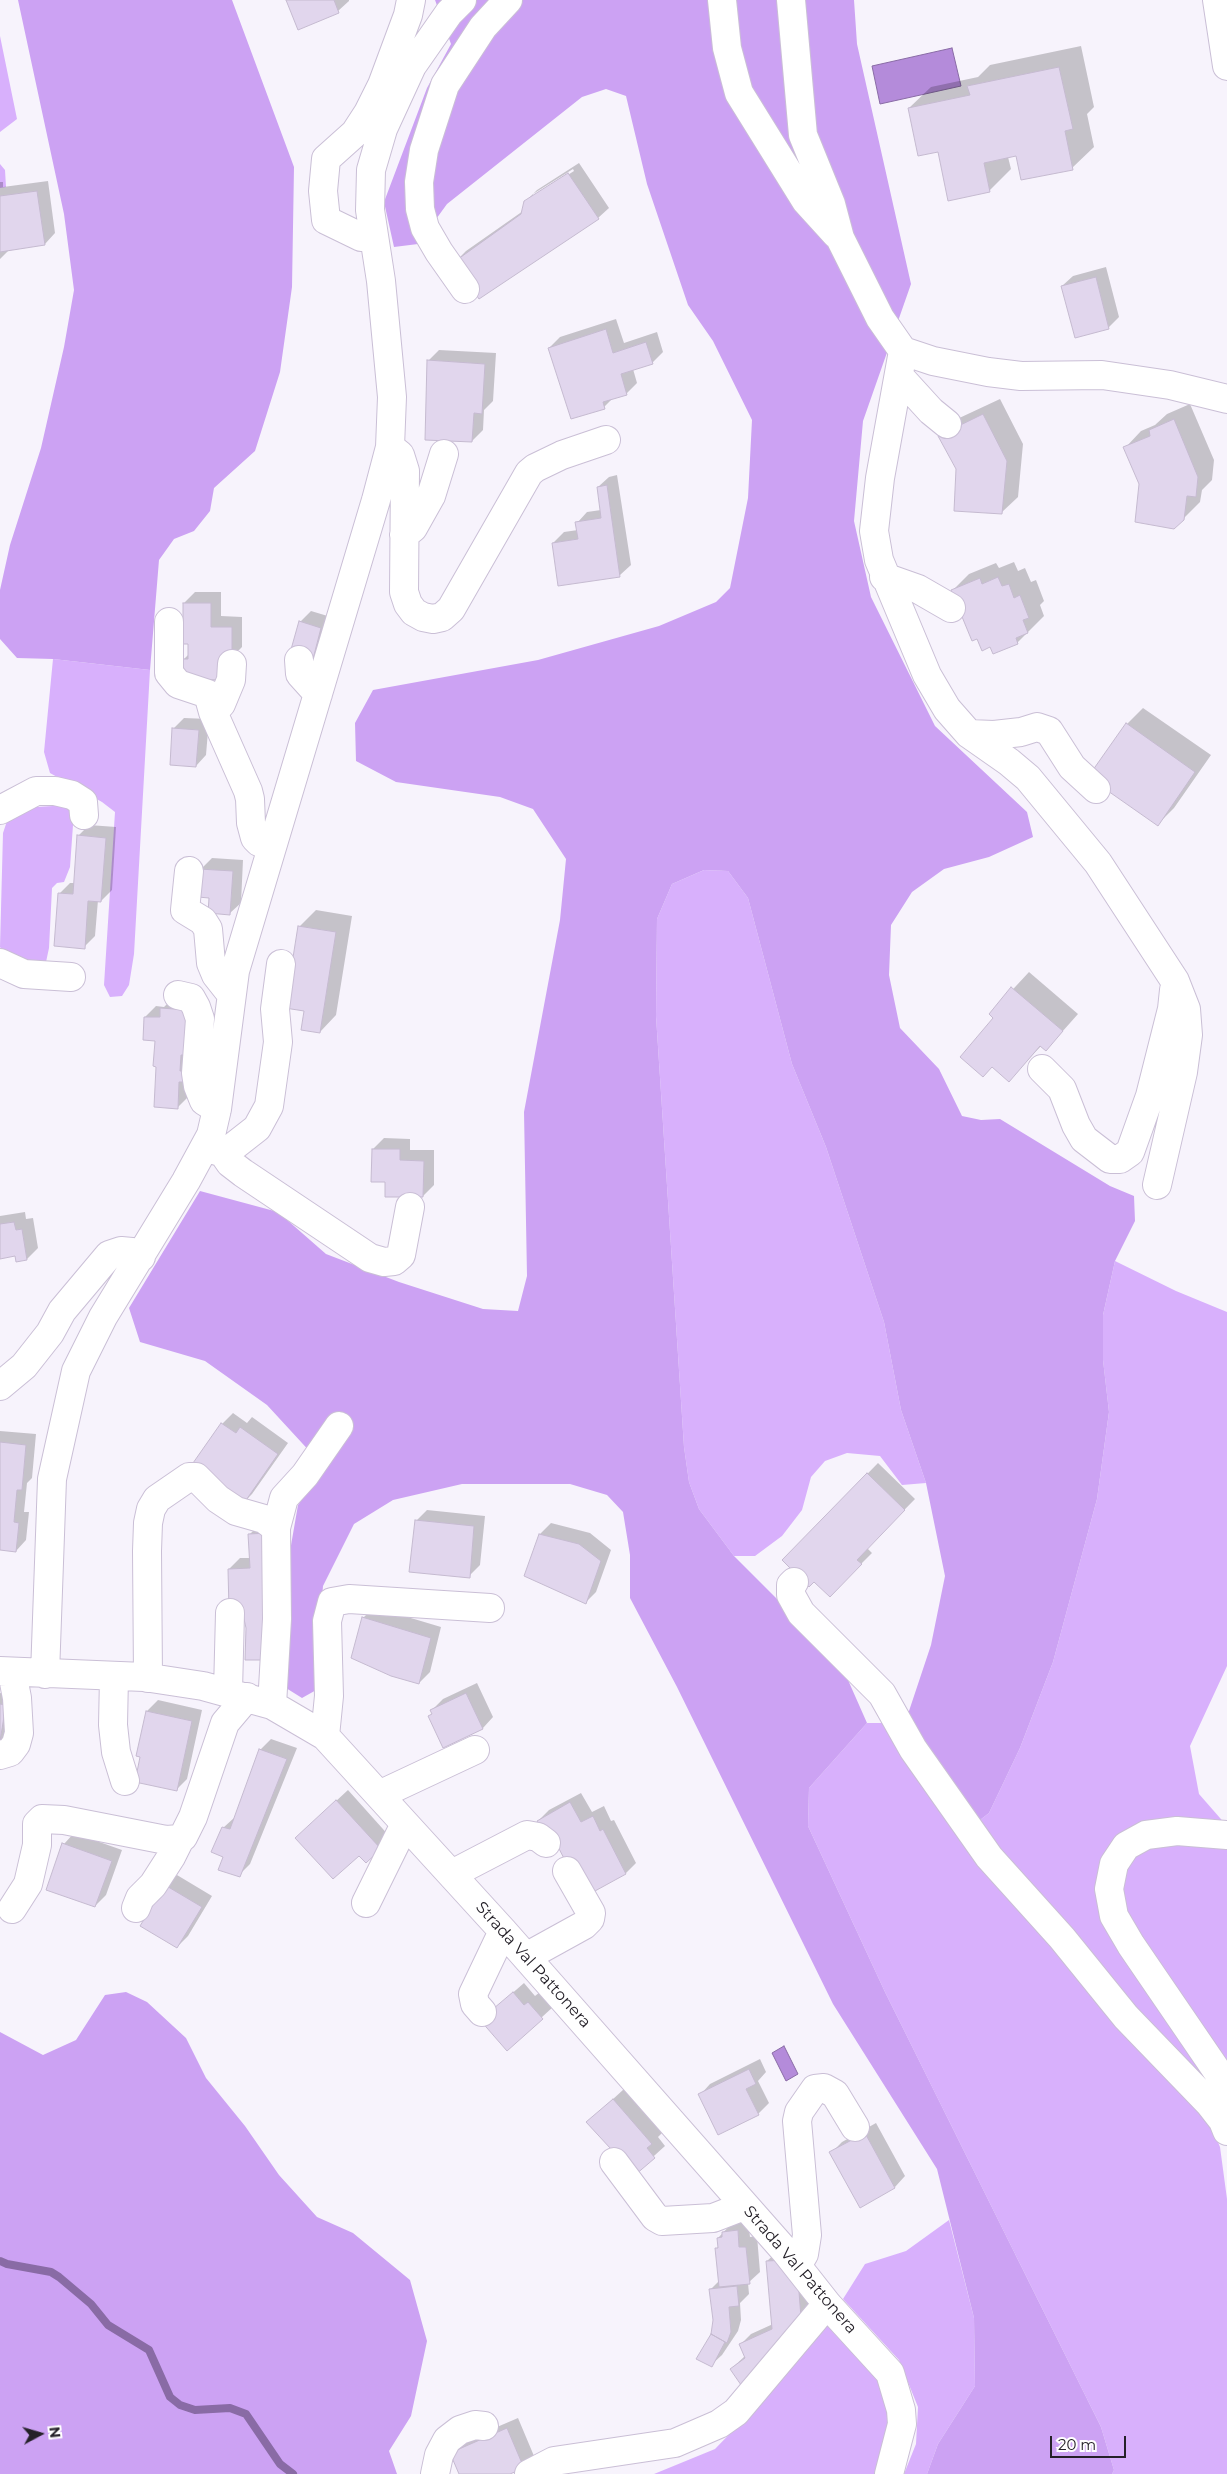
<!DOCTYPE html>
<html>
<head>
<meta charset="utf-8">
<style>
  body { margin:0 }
  #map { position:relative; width:1227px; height:2474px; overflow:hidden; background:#f7f3fc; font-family:Montserrat,sans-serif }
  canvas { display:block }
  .north { position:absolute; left:15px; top:2409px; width:50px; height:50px; -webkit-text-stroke:4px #fff; paint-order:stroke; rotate:84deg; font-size:14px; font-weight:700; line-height:20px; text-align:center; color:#252129 }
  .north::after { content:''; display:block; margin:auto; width:18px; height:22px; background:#252129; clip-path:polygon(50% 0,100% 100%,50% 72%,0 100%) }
  .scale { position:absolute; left:1050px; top:2436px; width:76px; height:22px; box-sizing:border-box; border:2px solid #252129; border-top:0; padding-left:6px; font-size:15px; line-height:18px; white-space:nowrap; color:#252129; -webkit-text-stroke:4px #fff; paint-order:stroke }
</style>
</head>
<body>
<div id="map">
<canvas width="1227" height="2474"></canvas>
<div class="north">N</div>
<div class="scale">20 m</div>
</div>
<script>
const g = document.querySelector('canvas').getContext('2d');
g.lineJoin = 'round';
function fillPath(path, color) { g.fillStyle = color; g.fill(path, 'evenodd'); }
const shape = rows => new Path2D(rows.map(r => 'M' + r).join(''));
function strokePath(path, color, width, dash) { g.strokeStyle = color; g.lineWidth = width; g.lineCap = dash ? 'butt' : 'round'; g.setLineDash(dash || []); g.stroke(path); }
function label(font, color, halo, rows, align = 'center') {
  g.font = font + ' Montserrat,sans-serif'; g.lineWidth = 4.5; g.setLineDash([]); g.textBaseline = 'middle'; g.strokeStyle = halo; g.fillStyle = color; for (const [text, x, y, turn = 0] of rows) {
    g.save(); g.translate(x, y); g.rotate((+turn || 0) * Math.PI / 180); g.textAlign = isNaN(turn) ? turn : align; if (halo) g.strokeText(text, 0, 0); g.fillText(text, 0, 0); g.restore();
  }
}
const green = shape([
  [0,36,17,119,0,132],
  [0,164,5,170,6,187,0,188],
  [53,659,150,670,134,954,129,985,122,996,110,997,104,985,115,812,102,802,50,773,44,752],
  [70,805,74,811,70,867,64,882,57,883,52,888,49,948,46,962,42,966,7,956,0,947,3,833,7,821,36,807],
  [704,870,728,871,748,898,792,1064,826,1147,884,1322,901,1410,926,1483,902,1485,880,1456,847,1453,825,1461,811,1477,802,1510,782,1536,755,1556,734,1556,699,1509,689,1482,684,1447,656,1016,657,919,672,884],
  [1115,1261,1176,1291,1227,1312,1227,1666,1190,1746,1199,1794,1227,1826,1227,2109,1134,2005,1051,1906,1004,1855,980,1820,989,1813,1020,1748,1053,1662,1097,1499,1109,1412,1103,1360,1103,1315],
  [867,1723,886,1723,1211,2125,1220,2147,1227,2199,1227,2474,1112,2474,1114,2470,1101,2427,885,1992,808,1826,809,1788],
  [949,2220,974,2318,975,2386,938,2444,927,2474,904,2474,916,2444,918,2407,899,2360,843,2299,865,2264,906,2251],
  [830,2321,874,2369,884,2390,890,2416,886,2443,875,2474,654,2474,715,2449,782,2380,814,2335]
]);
const forest = shape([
  [18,0,232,0,294,167,292,287,280,372,255,451,214,488,210,511,194,531,174,539,159,560,150,670,53,659,17,658,0,639,0,590,10,545,41,448,64,347,74,290,64,214],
  [435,0,854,0,857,44,911,284,863,421,854,521,871,597,935,726,1027,812,1033,837,989,857,944,869,912,892,891,925,889,975,900,1028,939,1069,962,1116,981,1120,1000,1119,1110,1186,1134,1196,1135,1221,1115,1261,1103,1315,1103,1360,1109,1412,1097,1499,1053,1662,1020,1748,989,1813,980,1820,972,1818,907,1717,931,1645,945,1576,926,1483,901,1410,884,1322,826,1147,792,1064,748,898,728,871,704,870,672,884,657,919,656,1016,684,1447,689,1482,699,1509,734,1556,806,1628,848,1680,867,1723,809,1788,808,1826,885,1992,1101,2427,1114,2470,1112,2474,927,2474,938,2444,975,2386,974,2318,937,2169,833,2004,677,1687,630,1598,630,1555,623,1512,607,1495,570,1484,462,1484,393,1500,354,1524,323,1586,317,1656,318,1689,302,1698,286,1688,286,1574,298,1505,325,1468,267,1405,205,1361,140,1342,129,1308,200,1191,278,1212,326,1254,399,1282,483,1309,518,1311,527,1276,524,1112,560,920,566,859,533,809,500,797,396,782,356,761,355,723,373,690,538,660,659,626,716,602,730,588,748,498,752,420,713,341,688,305,647,184,626,96,606,89,582,97,447,204,418,244,394,247,384,202,427,88,451,44],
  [126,1992,147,2002,186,2038,206,2078,245,2126,279,2175,317,2217,353,2233,410,2280,427,2341,411,2416,389,2451,397,2474,0,2474,0,2032,43,2055,76,2040,105,1995]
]);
const water = shape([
  [952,48,961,86,880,104,872,66,952,48],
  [784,2046,798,2074,786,2081,772,2053,784,2046]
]);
const shadow = shape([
  [287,0,349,0,349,1,338,11],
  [1081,46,1094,107,1087,114,1094,147,1072,168,1017,155,1008,157,1011,169,989,191,939,151,909,108,931,87,978,77,990,65],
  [579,163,609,208,598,218,455,262,466,251,523,211,525,202,533,194,533,197,574,171,573,169,533,194,537,190],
  [48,181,55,233,45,244,10,249,0,259,0,182,3,182,3,187],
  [1106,267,1119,317,1108,328,1062,286,1073,276],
  [616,319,624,343,657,332,663,352,652,363,633,369,637,383,626,394,614,397,604,407,549,348,560,337],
  [439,350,496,353,493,401,484,410,483,430,472,441,426,407,428,361],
  [1000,399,1023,444,1018,497,1001,513,957,469,955,420],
  [1190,404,1214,460,1212,480,1202,490,1200,502,1183,519,1140,484,1125,448,1141,431,1155,425,1167,414],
  [617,475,631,565,620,575,559,585,553,543,564,532,578,530,577,523,587,512,601,510,598,487,609,477],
  [1014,562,1018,571,1025,568,1031,582,1036,580,1044,601,1040,605,1044,616,1017,643,953,590,969,574,996,563,999,568],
  [195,592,221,592,221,616,242,617,242,647,235,654,235,668,184,659,189,654,189,643,181,626,184,622,184,603],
  [311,611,331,617,323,647,312,658,300,622],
  [1143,708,1211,755,1174,808,1158,824,1127,724],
  [184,718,209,719,206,755,196,766,173,729],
  [89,825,116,827,112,890,101,901,98,900,95,936,84,947,59,894,70,883,75,883,78,836],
  [212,858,243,860,241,903,230,913,201,869],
  [316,910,352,916,336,1015,320,1032,299,927],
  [1029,972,1078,1014,1046,1050,1041,1046,1009,1080,995,1018,990,1014],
  [173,998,200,1000,188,1097,177,1108,158,1066,156,1040,145,1017,156,1006,164,1007],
  [384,1138,410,1139,410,1150,434,1150,434,1185,423,1196,373,1149],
  [25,1212,26,1219,33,1218,38,1248,27,1259,16,1255,0,1258,0,1216],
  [233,1413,247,1423,252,1417,288,1443,252,1494,241,1505,222,1424],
  [0,1431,36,1434,32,1478,27,1483,24,1512,29,1512,26,1540,16,1551,0,1549],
  [878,1463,915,1499,867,1548,872,1553,830,1595,814,1580,783,1560],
  [427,1510,485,1516,480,1565,469,1576,416,1521],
  [279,1523,247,1628,229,1569,240,1558,250,1558,249,1535,260,1524],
  [551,1523,590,1533,611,1550,596,1592,585,1603,540,1534],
  [374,1607,441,1627,430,1672,419,1683,363,1618],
  [477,1683,493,1717,483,1728,444,1747,432,1710,443,1699],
  [0,1693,17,1695,9,1738,0,1747],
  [158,1700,202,1710,187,1779,176,1790,147,1711],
  [271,1739,297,1748,250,1864,239,1875,223,1828,235,1817,260,1750],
  [348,1790,391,1838,380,1848,308,1827],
  [581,1793,592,1812,604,1806,611,1821,614,1820,636,1863,626,1873,585,1895,555,1839,538,1821,549,1810],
  [74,1833,122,1850,106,1895,95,1906,64,1844],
  [177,1875,212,1896,188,1936,177,1947,166,1885],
  [524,1983,535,1996,540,1992,553,2007,507,2049,493,2010],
  [760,2059,766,2072,758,2081,769,2103,758,2114,700,2095,710,2084],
  [624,2089,662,2133,658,2137,665,2146,635,2173,588,2122],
  [876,2123,905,2176,895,2187,831,2153,842,2142],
  [748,2220,750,2237,757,2236,760,2272,748,2283,749,2294,740,2303,741,2320,738,2331,722,2355,711,2365,698,2359,714,2328,711,2289,719,2281,716,2249,719,2246,718,2238,734,2221],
  [798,2249,812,2318,731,2369,745,2356,740,2345,751,2334,773,2324,767,2261,778,2251],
  [518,2418,534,2456,506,2474,460,2474,451,2453,462,2442]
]);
const stream = shape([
  [0,2261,7,2264,51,2272,59,2277,91,2304,108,2325,149,2350,170,2397,180,2405,195,2410,230,2408,246,2414,280,2464,293,2474]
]);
const building = shape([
  [286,0,334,0,339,13,298,30,286,0],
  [1059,67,1073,129,1065,131,1073,170,1021,180,1016,156,984,163,990,192,948,201,938,152,918,156,908,108,970,95,967,86,1059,67],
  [568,173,599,219,479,299,454,262,521,214,524,201,568,173],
  [37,191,45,245,0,252,0,196,37,191],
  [1096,277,1109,329,1075,338,1061,286,1096,277],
  [606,329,613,353,646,342,653,364,621,374,627,395,603,402,605,409,571,419,548,348,606,329],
  [427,360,485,364,482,414,474,413,472,442,425,440,427,360],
  [983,414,1007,461,1002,514,954,511,956,469,938,436,983,414],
  [1174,419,1198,477,1196,497,1187,496,1184,520,1174,529,1135,522,1139,484,1123,447,1150,436,1149,430,1174,419],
  [607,485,620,577,558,586,552,543,578,539,575,522,601,518,597,487,607,485],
  [998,577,1002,586,1009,584,1014,598,1020,595,1029,618,1023,620,1028,633,1016,638,1018,644,993,654,990,647,982,651,977,639,972,641,951,590,980,578,982,584,998,577],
  [183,603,211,603,211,627,232,627,232,659,225,680,182,679,183,659,188,659,188,644,179,644,179,625,183,626,183,603],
  [299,621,321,628,313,659,290,653,299,621],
  [1126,723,1195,772,1158,826,1088,777,1126,723],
  [172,728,199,730,196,767,170,765,172,728],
  [77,835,106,838,101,902,88,901,85,949,54,946,58,893,73,894,77,835],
  [199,869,233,871,230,915,208,913,209,898,198,897,199,869],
  [298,926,336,932,320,1033,301,1030,304,1011,285,1008,298,926],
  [1011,987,1063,1031,1046,1051,1040,1046,1009,1082,992,1067,983,1077,960,1057,993,1018,989,1014,1011,987],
  [160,1008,189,1010,187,1055,181,1055,180,1071,184,1071,183,1082,179,1082,178,1109,154,1107,156,1067,153,1066,155,1041,143,1040,144,1017,160,1017,160,1008],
  [372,1149,400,1149,400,1160,424,1161,423,1197,385,1197,385,1182,371,1182,372,1149],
  [14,1222,16,1230,22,1229,27,1260,16,1262,15,1256,0,1259,0,1224,14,1222],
  [221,1423,236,1433,240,1427,278,1454,242,1506,193,1463,221,1423],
  [0,1442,26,1445,22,1490,17,1490,14,1522,19,1523,16,1552,0,1550,0,1442],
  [867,1473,905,1510,857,1560,862,1564,830,1597,814,1582,809,1587,782,1560,867,1473],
  [415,1520,474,1526,470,1578,409,1572,415,1520],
  [269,1533,265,1660,245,1660,246,1628,242,1610,229,1611,228,1569,250,1568,248,1534,269,1533],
  [539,1534,579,1544,601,1561,586,1604,524,1576,539,1534],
  [362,1617,431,1638,419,1684,391,1676,351,1658,362,1617],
  [466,1693,483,1729,443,1748,428,1716,432,1714,430,1710,466,1693],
  [0,1704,6,1705,0,1741,0,1704],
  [146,1711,192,1721,177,1791,135,1782,140,1757,136,1756,146,1711],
  [259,1749,287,1759,240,1877,218,1870,223,1857,211,1852,222,1827,230,1829,259,1749],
  [336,1800,381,1849,366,1863,359,1856,333,1879,295,1838,336,1800],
  [570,1802,581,1822,593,1816,600,1831,603,1829,626,1874,584,1897,555,1841,549,1844,537,1821,570,1802],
  [62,1843,112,1861,95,1907,46,1890,62,1843],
  [165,1885,202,1907,177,1948,140,1926,165,1885],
  [513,1992,524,2005,528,2002,543,2019,507,2051,480,2020,513,1992],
  [749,2069,756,2084,746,2089,759,2115,718,2135,698,2094,749,2069],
  [613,2099,652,2144,647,2148,655,2158,635,2175,586,2122,613,2099],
  [865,2133,895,2188,860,2208,829,2152,865,2133],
  [738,2230,739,2247,746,2247,750,2284,719,2287,715,2248,718,2248,717,2238,722,2237,722,2232,738,2230],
  [787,2260,798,2279,802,2330,748,2395,730,2369,745,2358,739,2344,772,2329,766,2261,787,2260],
  [737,2286,739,2306,729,2307,731,2332,727,2343,711,2334,713,2320,709,2289,737,2286],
  [711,2334,725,2342,712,2367,696,2359,711,2334],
  [507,2428,524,2468,510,2474,459,2474,450,2453,507,2428]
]);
const minor = shape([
  [722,0,727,48,739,93,806,201,836,234],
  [791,0,803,135,831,204,840,238,880,318,903,351,933,361,988,372,1021,376,1102,375,1170,385,1227,399],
  [1217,0,1227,66],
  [374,237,361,237,326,220,323,191,326,159,355,133,368,113,382,85,408,15,411,0],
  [465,289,439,252,425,228,420,209,419,182,424,150,445,85,483,27,508,0],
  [903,351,880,478,874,531,879,560,927,675,947,709,969,734,1009,762,1028,778,1098,863,1175,981,1186,1009,1188,1035,1183,1072,1157,1185],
  [900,377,931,411,947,424],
  [390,447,400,455,405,471,404,592,408,604,414,612,423,617,433,619,442,617,451,609,529,473,535,468,562,455,606,440],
  [404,535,413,528,431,496,444,454],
  [884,577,918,589,951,608],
  [169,622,169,673,178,684,208,694,213,712,248,791,250,799,251,823,255,838,259,842,272,843],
  [299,660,300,674,318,694],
  [213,712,221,704,231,680,232,664],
  [969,734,994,735,1021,732,1037,727,1049,731,1072,767,1096,789],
  [0,810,36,791,55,791,72,795,83,802,84,815],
  [189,871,185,910,203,921,208,929,211,963,216,975,231,994],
  [0,963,24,974,71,977],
  [178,995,191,998,196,1007,200,1019,196,1073,198,1086,204,1101,217,1109],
  [1042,1069,1062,1089,1076,1125,1084,1139,1110,1159,1120,1159,1130,1152,1150,1096,1172,1009,1174,990],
  [206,1147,223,1153,234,1146,257,1128,269,1106,278,1042,275,1009,281,964],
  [223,1153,230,1163,243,1173,370,1258,384,1262,394,1261,401,1255,410,1207],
  [0,1386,24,1366,50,1333,62,1311,109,1255,121,1251,132,1252,141,1257],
  [794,1582,791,1585,791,1595,801,1613,882,1694,913,1749,989,1857,1062,1938,1126,2017,1209,2103,1223,2121,1227,2131],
  [0,1671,144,1677,203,1686,272,1705,325,1736,503,1931,786,2252,827,2304,890,2373,901,2410,902,2424,889,2474],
  [45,1674,52,1479,76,1371,103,1317,186,1181,211,1135,217,1109,235,971,376,500,390,447,392,397,381,281,370,210,371,170,383,129,412,66,449,13,462,0],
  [114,1677,113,1725,116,1752,125,1781],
  [148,1678,147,1551,148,1523,151,1509,157,1499,189,1477,196,1477,218,1499,236,1511,264,1519,276,1528],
  [228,1691,230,1613],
  [272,1705,277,1619,276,1528,284,1498,305,1475,339,1426],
  [325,1736,329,1696,327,1621,332,1602,349,1599,490,1608],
  [0,1755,10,1752,16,1744,19,1733,17,1698,12,1672],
  [379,1795,475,1750],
  [452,1874,527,1835,538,1837,546,1843],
  [366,1903,405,1824],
  [136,1908,140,1898,153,1885,171,1857,180,1839],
  [12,1909,28,1884,37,1845,37,1824,42,1819,64,1820,166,1840,180,1839,183,1837,193,1817,225,1723,247,1697],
  [526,1957,584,1925,590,1919,591,1913,567,1871],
  [482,2012,475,2004,473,1994,503,1931],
  [1223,2121,1226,2104,1226,2084,1131,1945,1114,1916,1109,1889,1114,1864,1126,1846,1146,1835,1177,1831,1227,1835],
  [614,2162,655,2217,662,2221,713,2218,744,2206],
  [797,2266,804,2254,807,2235,797,2121,799,2112,815,2089,824,2088,835,2094,855,2127],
  [435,2474,439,2455,447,2440,460,2430,475,2425,484,2426],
  [529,2474,554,2461,675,2443,719,2424,736,2412,827,2304]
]);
const streetNames = [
  ["Strada Val Pattonera",533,1965,48],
  ["Strada Val Pattonera",800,2270,49]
];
fillPath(green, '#d8b0fc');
fillPath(forest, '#cca2f3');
fillPath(water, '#b48bda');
strokePath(water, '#896ba5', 1);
fillPath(shadow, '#0003');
strokePath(stream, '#896ba5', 8);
fillPath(building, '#e1d6ed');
strokePath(building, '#c5bad0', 1);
strokePath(minor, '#cabfd6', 30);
strokePath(minor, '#fff', 28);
label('16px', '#252129', '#fff', streetNames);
</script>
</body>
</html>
